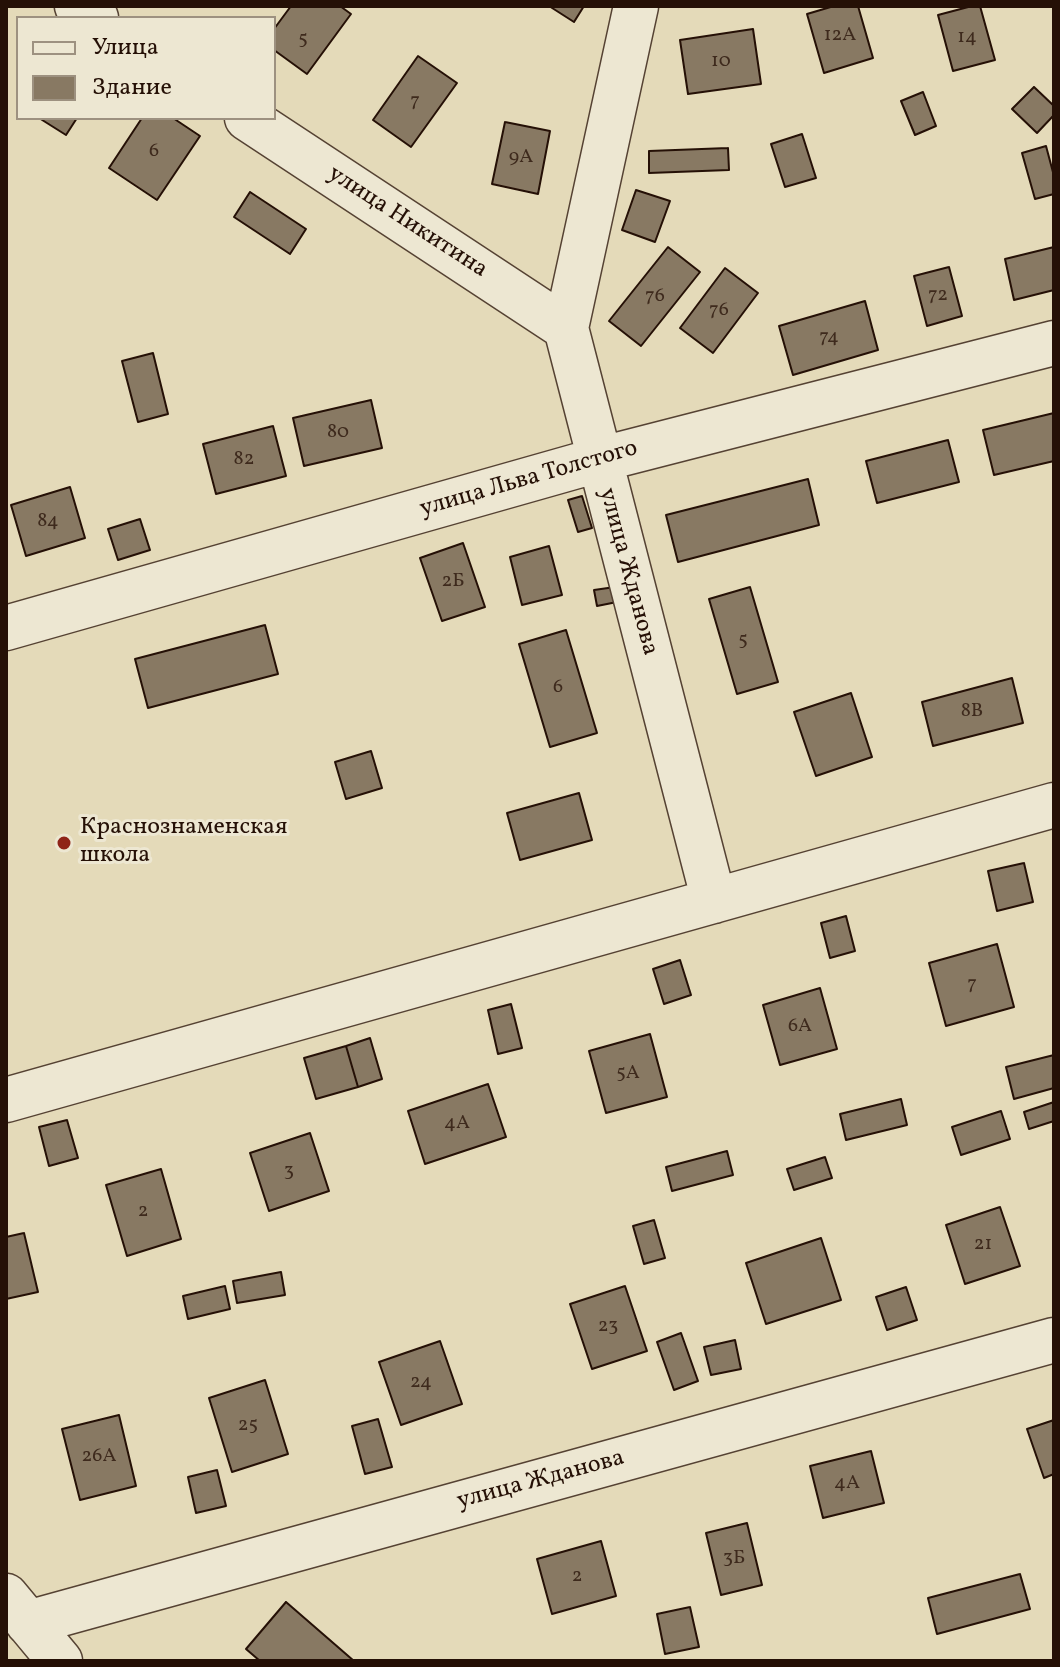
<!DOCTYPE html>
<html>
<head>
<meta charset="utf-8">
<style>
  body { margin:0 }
  #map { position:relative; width:1060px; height:1667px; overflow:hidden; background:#e4dab9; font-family:Vollkorn,serif }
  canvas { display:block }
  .frame { position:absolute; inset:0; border:8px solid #251006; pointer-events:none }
  .legend { position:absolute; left:16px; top:16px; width:260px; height:104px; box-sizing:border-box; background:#ede7d2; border:2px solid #9d9180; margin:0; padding:10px 14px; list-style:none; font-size:24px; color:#251006 }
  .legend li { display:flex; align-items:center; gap:16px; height:40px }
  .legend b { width:40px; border:2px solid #9d9180 }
</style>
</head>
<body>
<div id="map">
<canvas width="1060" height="1667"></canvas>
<div class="frame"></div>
<ul class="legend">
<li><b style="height:10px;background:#ede7d2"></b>Улица</li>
<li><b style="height:22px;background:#887963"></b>Здание</li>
</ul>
</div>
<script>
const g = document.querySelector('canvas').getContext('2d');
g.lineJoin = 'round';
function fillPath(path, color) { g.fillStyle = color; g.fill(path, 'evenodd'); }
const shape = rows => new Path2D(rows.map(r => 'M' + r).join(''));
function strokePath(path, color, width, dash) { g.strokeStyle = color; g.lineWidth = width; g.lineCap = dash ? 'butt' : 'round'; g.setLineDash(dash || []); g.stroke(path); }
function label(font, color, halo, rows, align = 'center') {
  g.font = font + ' Vollkorn,serif'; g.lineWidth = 6; g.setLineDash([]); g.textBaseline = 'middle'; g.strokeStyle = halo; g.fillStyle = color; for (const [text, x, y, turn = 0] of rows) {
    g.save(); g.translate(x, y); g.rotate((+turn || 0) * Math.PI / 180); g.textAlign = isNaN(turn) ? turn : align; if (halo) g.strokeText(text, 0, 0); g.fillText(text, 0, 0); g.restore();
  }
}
const building = shape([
  [291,6,340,6,351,14,307,74,274,50,274,29,291,6],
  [549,6,584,6,574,22,549,6],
  [834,6,858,6,873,58,824,73,807,14,834,6],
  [972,6,980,6,995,60,953,71,938,15,972,6],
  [753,29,761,84,688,94,680,40,753,29],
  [418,56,457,83,411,147,373,120,418,56],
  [1034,87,1054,106,1054,115,1037,133,1012,109,1034,87],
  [923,92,936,126,915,135,901,101,923,92],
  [39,118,77,118,66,135,39,118],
  [142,118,173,118,200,136,157,200,109,168,142,118],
  [505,122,550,131,538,194,492,184,505,122],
  [802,134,816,178,785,187,771,144,802,134],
  [1046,146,1054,176,1054,194,1035,199,1022,153,1046,146],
  [728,148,729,170,649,173,649,151,728,148],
  [636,190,670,201,655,242,622,230,636,190],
  [250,192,306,229,290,254,234,217,250,192],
  [668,247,700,272,641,346,609,321,668,247],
  [1054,247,1054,290,1014,300,1005,259,1054,247],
  [949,267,962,316,927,326,914,276,949,267],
  [725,268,758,293,713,353,680,328,725,268],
  [865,301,878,350,793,375,779,326,865,301],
  [153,353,168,414,138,422,122,361,153,353],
  [371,400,382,448,304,466,293,418,371,400],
  [1054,413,1054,461,994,475,983,430,1054,413],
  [273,426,286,476,216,494,203,444,273,426],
  [948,440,959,482,877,503,866,461,948,440],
  [808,479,819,525,678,562,666,515,808,479],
  [70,487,85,538,26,556,11,505,70,487],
  [582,496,592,528,578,532,568,500,582,496],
  [140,519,150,550,118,560,108,529,140,519],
  [463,543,485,607,442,621,420,558,463,543],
  [549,546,562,595,522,605,510,557,549,546],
  [615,587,617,602,597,606,594,590,615,587],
  [750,587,778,682,737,694,709,599,750,587],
  [265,625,278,674,148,708,135,659,265,625],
  [566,630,597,733,550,747,519,644,566,630],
  [1012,678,1023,723,933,746,922,702,1012,678],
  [851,693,872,757,816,776,794,712,851,693],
  [371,751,382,788,346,799,335,762,371,751],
  [579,793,592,840,520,860,507,813,579,793],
  [1024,863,1033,902,997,911,988,871,1024,863],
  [846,916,855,951,830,958,821,923,846,916],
  [997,944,1014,1007,946,1026,929,963,997,944],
  [680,960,691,995,664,1004,653,969,680,960],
  [820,988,837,1049,780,1065,763,1005,820,988],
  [511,1004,522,1048,498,1054,488,1010,511,1004],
  [650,1034,667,1097,606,1113,589,1051,650,1034],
  [370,1038,382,1079,358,1087,346,1046,370,1038],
  [346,1046,358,1087,316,1099,304,1058,346,1046],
  [1054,1055,1054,1088,1014,1099,1006,1067,1054,1055],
  [488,1084,506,1137,425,1164,408,1111,488,1084],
  [901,1099,907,1125,846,1140,840,1114,901,1099],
  [1054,1102,1054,1121,1029,1129,1024,1112,1054,1102],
  [1001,1111,1010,1139,961,1155,952,1127,1001,1111],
  [67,1120,78,1158,49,1166,39,1127,67,1120],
  [310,1133,329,1191,269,1211,250,1153,310,1133],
  [727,1151,733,1175,672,1191,666,1167,727,1151],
  [825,1157,832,1178,794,1190,787,1169,825,1157],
  [161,1169,181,1239,127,1256,106,1185,161,1169],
  [1000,1207,1020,1266,965,1284,946,1225,1000,1207],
  [654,1220,665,1258,644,1264,633,1226,654,1220],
  [24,1233,38,1292,6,1299,6,1237,24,1233],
  [821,1238,841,1300,766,1324,746,1263,821,1238],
  [281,1272,285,1295,237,1303,233,1281,281,1272],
  [225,1286,230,1309,188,1319,183,1296,225,1286],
  [625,1286,647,1351,592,1369,570,1304,625,1286],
  [906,1287,917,1320,887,1330,876,1297,906,1287],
  [681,1333,698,1381,674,1390,657,1342,681,1333],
  [735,1340,741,1369,711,1375,704,1347,735,1340],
  [440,1341,462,1404,401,1425,379,1362,440,1341],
  [265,1380,288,1454,232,1472,209,1398,265,1380],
  [119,1415,136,1486,80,1500,62,1429,119,1415],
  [378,1419,392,1467,365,1474,352,1426,378,1419],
  [1054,1420,1054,1474,1044,1478,1027,1429,1054,1420],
  [871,1451,884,1503,823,1518,810,1466,871,1451],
  [217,1470,226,1506,196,1513,188,1477,217,1470],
  [747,1523,762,1585,721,1595,706,1533,747,1523],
  [601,1541,616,1596,552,1614,537,1559,601,1541],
  [1020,1574,1030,1609,937,1634,928,1598,1020,1574],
  [286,1602,354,1661,260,1661,246,1649,286,1602],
  [690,1607,699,1647,665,1654,657,1614,690,1607]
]);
const minor = shape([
  [77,6,96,18],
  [636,6,566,328,714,901],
  [247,118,566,328],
  [6,628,598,460,1054,343],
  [6,1100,1054,805],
  [6,1596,60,1661],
  [28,1623,1054,1340]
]);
const markers = [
  [64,843,8,"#8f2418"]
];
const numberNames = [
  ["12А",840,36],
  ["14",967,38],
  ["5",303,40],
  ["10",721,62],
  ["7",415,102],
  ["6",154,152],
  ["9А",521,158],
  ["72",938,296],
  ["76",655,297],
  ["76",719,311],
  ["74",829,338],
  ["80",338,433],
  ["82",244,460],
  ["84",48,522],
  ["2Б",453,582],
  ["5",743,641],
  ["6",558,688],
  ["8В",972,712],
  ["7",972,985],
  ["6А",800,1027],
  ["5А",628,1074],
  ["4А",457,1124],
  ["3",289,1172],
  ["2",143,1212],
  ["21",983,1245],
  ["23",608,1327],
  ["24",421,1383],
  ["25",248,1426],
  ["26А",99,1457],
  ["4А",847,1484],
  ["3Б",734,1559],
  ["2",577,1577]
];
const streetNames = [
  ["улица Никитина",407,223,33],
  ["улица Льва Толстого",529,480,-16],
  ["улица Жданова",627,572,75],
  ["улица Жданова",541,1481,-15]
];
const poiNames = [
  ["Краснознаменская",80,829],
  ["школа",80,857]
];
fillPath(building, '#887963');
strokePath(building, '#251006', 2);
strokePath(minor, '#554233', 47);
strokePath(minor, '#ede7d2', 44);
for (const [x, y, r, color] of markers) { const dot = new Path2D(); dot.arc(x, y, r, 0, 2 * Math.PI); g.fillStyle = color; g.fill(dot); strokePath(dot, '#ede7d2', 3); }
label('20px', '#3e2a1d', null, numberNames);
label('24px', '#251006', '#ede7d2', streetNames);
label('24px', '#251006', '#ede7d2', poiNames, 'left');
</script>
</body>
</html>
